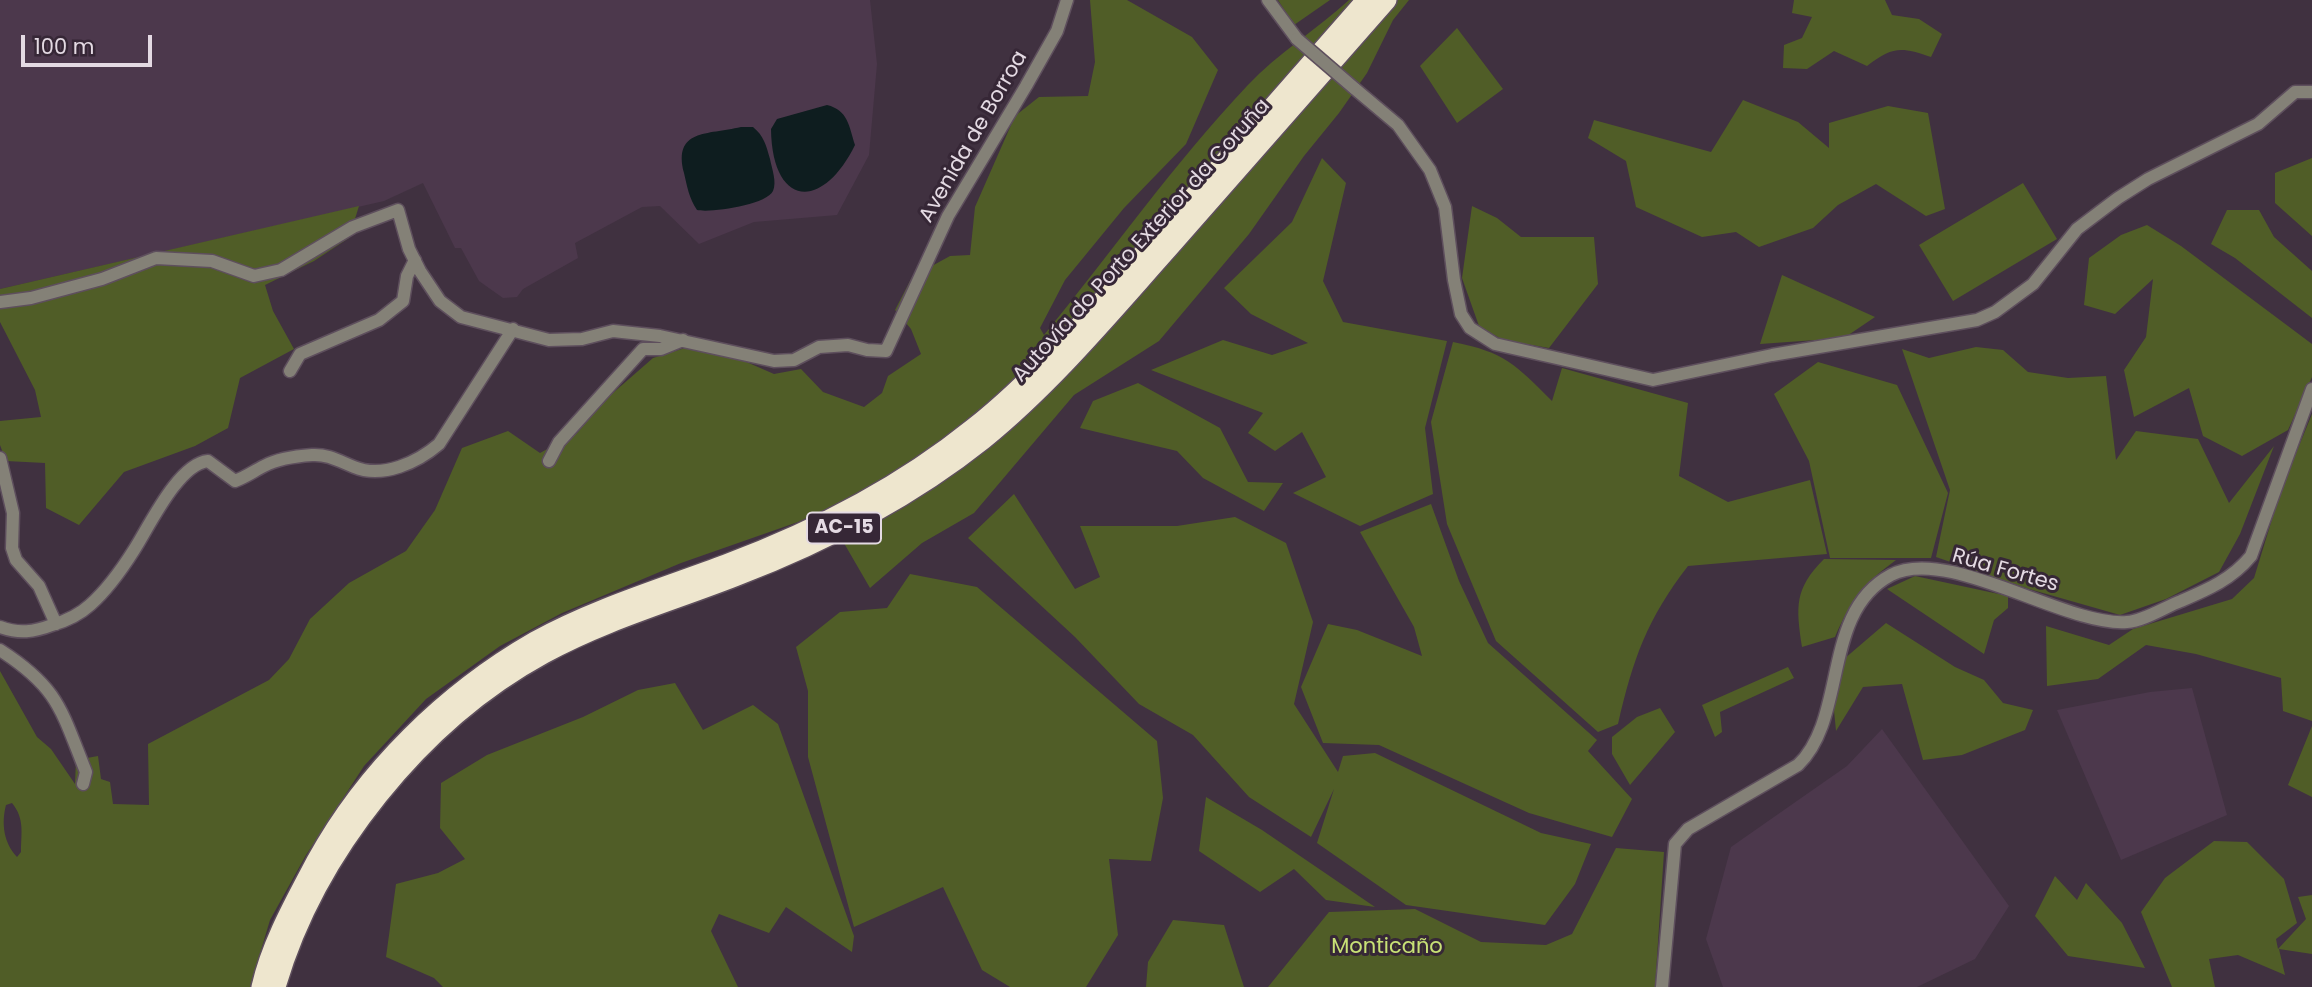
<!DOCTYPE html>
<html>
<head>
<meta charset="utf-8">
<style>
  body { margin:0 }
  #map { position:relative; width:2312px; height:987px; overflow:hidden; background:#403140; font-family:Poppins,sans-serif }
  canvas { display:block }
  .scale { position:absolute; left:21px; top:35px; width:131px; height:32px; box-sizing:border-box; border:4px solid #e4dae3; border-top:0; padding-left:9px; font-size:21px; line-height:24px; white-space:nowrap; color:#e4dae3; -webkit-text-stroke:5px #362736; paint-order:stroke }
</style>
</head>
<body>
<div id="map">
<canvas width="2312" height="987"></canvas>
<div class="scale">100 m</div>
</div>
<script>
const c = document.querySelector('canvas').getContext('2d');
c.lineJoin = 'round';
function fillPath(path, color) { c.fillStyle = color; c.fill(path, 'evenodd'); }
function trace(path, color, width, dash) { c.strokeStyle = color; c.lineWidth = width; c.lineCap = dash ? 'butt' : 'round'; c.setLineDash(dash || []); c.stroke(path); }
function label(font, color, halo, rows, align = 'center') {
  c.font = font + ' Poppins,sans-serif'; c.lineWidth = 6; c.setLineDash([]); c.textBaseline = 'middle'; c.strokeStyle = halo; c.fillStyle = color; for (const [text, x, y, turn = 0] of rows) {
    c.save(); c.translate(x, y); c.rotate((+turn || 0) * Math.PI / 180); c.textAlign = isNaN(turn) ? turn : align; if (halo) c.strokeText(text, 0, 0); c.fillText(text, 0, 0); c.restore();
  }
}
const built = new Path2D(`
  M0,0H870L877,64L869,155L837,215L754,222L699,244L660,206L642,207L575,243L578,258L523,289L517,297L503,298L479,281L461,248H455L423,183L384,201L0,289Z
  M2192,688L2227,815L2121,860L2057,710L2150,692Z
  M1882,729L2009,906L1975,959L1917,987H1723L1706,939L1731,847L1847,766Z`);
const green = new Path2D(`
  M1090,0H1127L1192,37L1218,70L1186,144L1124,208L1065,280L1040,328L1044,335C1111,253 1175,162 1247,86C1278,53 1316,30 1349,0H1409L1393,20L1367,73L1339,113L1304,156L1249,234L1159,341L1074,395L974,513L922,543L870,588L841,538L834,506L798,522L681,563L562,613L500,646L426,699L364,766L306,855L270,920L250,987H0V671L37,737L51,749L75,784L76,760L98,756L101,779L110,782L113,804L149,805L148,744L269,680L289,659L310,619L349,583L406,551L435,510L462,448L508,431L540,453L577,433L606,399L653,358L685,348L735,357L774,374L801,369L823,392L864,407L882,393L888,376L921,354L911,329L895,310L912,277L950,256L970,255L975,207L1015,116L1039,97L1088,96L1095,62ZM12,803C25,819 21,833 21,852L17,857C4,843 1,824 6,805Z
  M1278,0H1330L1294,25Z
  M1794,0H1885L1892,15L1919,19L1942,34L1931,57C1901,47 1893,46 1867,66L1834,51L1807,69L1783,68L1784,45L1802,38L1812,17L1792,13Z
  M1457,28L1503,89L1457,123L1420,66Z
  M1743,100L1798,122L1829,148V123L1888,106L1928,113L1945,209L1926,216L1876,184L1838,205L1813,228L1759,247L1736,232L1702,237L1636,207L1626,161L1588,138L1594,120L1711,152Z
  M1322,158L1346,183L1323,281L1343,322L1447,341L1425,428L1433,494L1360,526L1293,493L1326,477L1302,432L1275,451L1248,433L1263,413L1151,370L1223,340L1272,355L1308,343L1251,314L1224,288L1292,222Z
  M2312,158V236L2275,203V173Z
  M2023,183L2057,239L1953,301L1919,245Z
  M359,206L349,238L314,261L265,285L273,311L294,349L240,378L228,428L195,446L124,472L79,525L46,508L45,463L6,461L0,445V421L41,417L35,390L0,322V289Z
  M1472,206L1497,218L1521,237H1594L1598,284L1549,348L1503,340L1479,326L1462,278Z
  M2227,210H2259L2274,237L2312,271V318L2235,258L2211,244Z
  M2147,225L2181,246L2312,344V377L2288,430L2242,456L2203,436L2189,388L2134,417L2124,370L2146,337L2153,279L2115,314L2084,305L2089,258L2121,235Z
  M1782,275L1875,317L1844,338L1760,344Z
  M1453,342C1505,352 1516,365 1552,401L1562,368L1688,403L1679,476L1728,502L1810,480L1827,554L1688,566C1647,619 1633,659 1618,724L1598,732L1496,641L1447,524L1431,422Z
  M1976,347L2003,350L2028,372L2068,378L2106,376L2116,460L2136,431L2198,439L2229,503L2274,446L2240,534L2219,572L2166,599L2120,615L2029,589L1936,557L1950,490L1902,349L1929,358Z
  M1818,362L1897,385L1948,493L1931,558H1830L1809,461L1774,394Z
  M1138,383L1220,428L1248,482L1283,483L1264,511L1203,478L1177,451L1080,428L1093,401Z
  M2312,414V721L2283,711L2281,678L2196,654L2146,645L2098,679L2047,686L2046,626L2109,645L2133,629L2232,599L2254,578L2281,490Z
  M1014,494L1075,589L1100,577L1080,526H1177L1235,517L1286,543L1313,622L1294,704L1338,772L1343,756L1375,753L1541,833L1591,844L1575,884L1545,925L1406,905L1317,843L1334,789L1311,837L1249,797L1193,735L1139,704L1075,637L968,538Z
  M1431,504L1459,581L1488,643L1597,740L1588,751L1632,799L1612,837L1529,813L1379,745L1323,743L1301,687L1328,624L1357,630L1422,656L1414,627L1360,532Z
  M1824,559L1896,560C1863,584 1851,600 1835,637L1802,647C1796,607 1794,589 1824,559Z
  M910,574L977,587L1157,741L1163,798L1151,861L1109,859L1118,935L1086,987H1010L982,970L943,887L854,927L808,757V691L796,647L840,612L887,608Z
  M1915,576L2008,596V608L1994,620L1984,654L1887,589Z
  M1886,623L1955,667L1984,680L2003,703L2033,710L2025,730L1962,755L1923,760L1902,684L1863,687L1836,731L1833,700L1844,659Z
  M1788,667L1794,678L1720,712L1722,732L1715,737L1702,705Z
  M675,683L703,730L753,705L778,724L854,936L852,952L786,907L769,933L719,914L711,931L738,987H443L434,978L386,957L396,884L438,873L465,859L440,828L441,783L487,755L583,717L638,690Z
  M1660,708L1675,732L1630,785L1612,754V737L1637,717Z
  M2312,726V797L2288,785Z
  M1206,797L1262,830L1375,907L1326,900L1294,869L1260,892L1199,851Z
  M2214,841L2247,842L2284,879L2297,923L2276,939L2278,949L2306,919L2298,897L2312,895V954L2279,949L2285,975L2238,955L2209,959L2215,987H2172L2141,912L2165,878Z
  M1616,848L1664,852L1655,987H1268L1329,912L1415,909L1481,942L1546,945L1572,934Z
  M2055,876L2077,900L2086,883L2122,923L2145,968L2068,956L2035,916Z
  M1173,920L1224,925L1244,987H1146L1148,962Z`);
const water = new Path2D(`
  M827,105C848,110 849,126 855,145C822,212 772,207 771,129L777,119Z
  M741,127H753C764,136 766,145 770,159C772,169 777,182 773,191C766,205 711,213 697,210C689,198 687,186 684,173C673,129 707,135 741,127Z`);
const minor = new Path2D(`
  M1268,0L1297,39
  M1354,88L1398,125L1430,170L1445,207L1454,280L1461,314L1470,328L1495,344L1653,380L1772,355L1977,320L1995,312L2033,284L2077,229L2118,198L2148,179L2258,124L2295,92H2312
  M0,302L31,298L102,279L156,258L212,261L254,276L281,270L353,227L398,210L409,249L420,271L440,301L461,317L549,340L582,339L613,331L660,336L774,361L794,360L819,347L848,345L867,350L886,351L948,216L1026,86L1057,31L1067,0
  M290,371L300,354L379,320L403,301L407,276L415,260
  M0,458L13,513L12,548L16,560L39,586L56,624
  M549,461L559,442L643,349H661L683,340
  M0,627C19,634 34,632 52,625C66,621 79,615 90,605C107,590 122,569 134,550C149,527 178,464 208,461L235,481C246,477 254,471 264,466C277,459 297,456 312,455C328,454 339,461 354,467C383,479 418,462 439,444L513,329
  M0,650C59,688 61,710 86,772L83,784
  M1662,987L1675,844L1688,829L1798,765C1848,717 1821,612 1891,575C1948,545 2066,627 2127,622C2144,621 2165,607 2181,601C2209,589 2232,579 2251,556L2312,389`);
const highway = new Path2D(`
  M261,987C271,943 295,901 316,861C365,771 446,692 535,641C595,608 662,588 726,564C814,531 900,487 973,428C1041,374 1097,306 1154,241C1225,161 1296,80 1366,0
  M276,987C315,853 421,721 544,654C604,621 671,602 735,577C823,543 909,499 983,440C1052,384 1110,314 1169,248C1242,165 1314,83 1387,0`);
const minorBridge = new Path2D(`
  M1297,39L1354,88`);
const shields = [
  [844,528,74]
];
const shieldNames = [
  ["AC-15",844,528]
];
const streetNames = [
  ["Avenida de Borroa",974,137,-60],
  ["Autovía do Porto Exterior da Coruña",1142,241,-48],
  ["Rúa Fortes",2005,571,16]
];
const parkNames = [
  ["Monticaño",1387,948]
];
fillPath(built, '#4c384c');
fillPath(green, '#505d27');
fillPath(water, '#0e1d1f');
trace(minor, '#5e4f5d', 15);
trace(highway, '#5e4f5d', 22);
trace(minor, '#848177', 12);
trace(highway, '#eee6ce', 19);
trace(minorBridge, '#5e4f5d', 15, []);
trace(minorBridge, '#848177', 12);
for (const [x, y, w] of shields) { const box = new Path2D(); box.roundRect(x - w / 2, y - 15.5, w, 31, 5); c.fillStyle = '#362736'; c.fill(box); trace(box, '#e4dae3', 2); }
label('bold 19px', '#e4dae3', null, shieldNames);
label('21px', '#e4dae3', '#362736', streetNames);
label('21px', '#c8e176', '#362736', parkNames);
</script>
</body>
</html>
